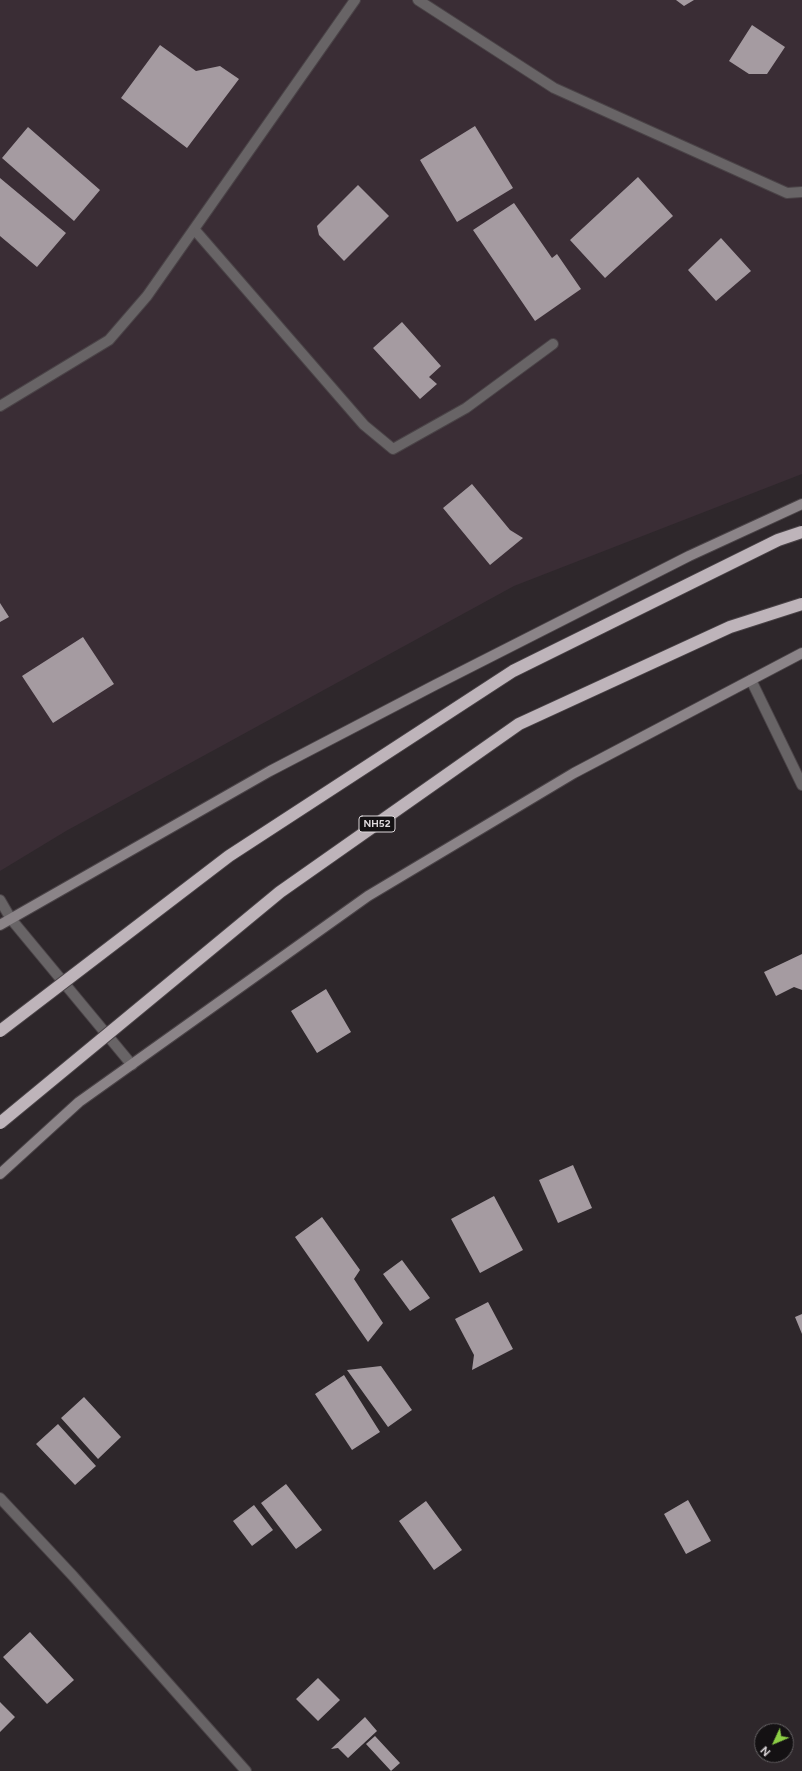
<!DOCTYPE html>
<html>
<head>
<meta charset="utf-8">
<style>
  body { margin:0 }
  #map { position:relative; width:802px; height:1771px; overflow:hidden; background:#2e272b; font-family:Figtree,sans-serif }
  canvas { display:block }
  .north { position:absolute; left:754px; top:1723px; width:40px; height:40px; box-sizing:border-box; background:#141113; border:1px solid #646163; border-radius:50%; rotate:226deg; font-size:11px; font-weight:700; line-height:16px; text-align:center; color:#ddd8db }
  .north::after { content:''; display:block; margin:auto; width:14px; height:18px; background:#8cce45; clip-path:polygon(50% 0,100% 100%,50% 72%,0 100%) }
</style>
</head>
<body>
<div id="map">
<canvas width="802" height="1771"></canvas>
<div class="north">N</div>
</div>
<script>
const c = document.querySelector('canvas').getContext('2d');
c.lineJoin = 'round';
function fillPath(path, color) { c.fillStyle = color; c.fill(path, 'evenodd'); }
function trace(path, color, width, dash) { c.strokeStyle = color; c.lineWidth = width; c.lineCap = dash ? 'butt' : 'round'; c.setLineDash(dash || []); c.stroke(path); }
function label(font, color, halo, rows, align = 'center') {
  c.font = font + ' Figtree,sans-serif'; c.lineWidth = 4; c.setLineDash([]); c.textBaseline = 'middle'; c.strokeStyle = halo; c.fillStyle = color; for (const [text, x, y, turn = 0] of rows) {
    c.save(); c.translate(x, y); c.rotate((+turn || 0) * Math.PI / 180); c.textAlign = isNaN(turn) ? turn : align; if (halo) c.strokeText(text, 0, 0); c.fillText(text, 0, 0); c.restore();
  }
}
const built = new Path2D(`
  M0,0H802V474L514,586L66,831L0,871Z`);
const building = new Path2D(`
  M676,0H694L684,6Z
  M752,25L785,47L767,74H749L729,61Z
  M160,45L196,71L220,66L239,79L187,148L121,98Z
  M475,126L513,188L457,222L420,160Z
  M28,127L100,190L74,221L2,158Z
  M638,177L673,216L605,278L570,240Z
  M0,178L66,233L37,267L0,236Z
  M358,185L389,216L344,261L319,235L317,226Z
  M514,203L552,258L557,254L581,289L535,321L473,230Z
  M721,238L751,271L716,301L688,270Z
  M402,322L441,366L429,377L437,384L420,399L373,348Z
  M472,484L510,530L523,538L490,565L443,508Z
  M0,603L9,617L0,622Z
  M83,637L114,684L53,723L22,676Z
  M802,954V990L794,987L776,996L764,972Z
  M326,989L351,1032L317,1053L291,1011Z
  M573,1165L592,1208L558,1223L539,1180Z
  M494,1196L523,1250L480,1273L451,1219Z
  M322,1217L360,1270L354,1279L383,1323L368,1342L295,1237Z
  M402,1260L430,1298L410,1311L383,1274Z
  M488,1302L513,1349L472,1370L474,1355L455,1319Z
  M802,1314V1334L795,1317Z
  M381,1366L412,1410L388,1427L347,1370Z
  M344,1375L380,1432L352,1450L315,1394Z
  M84,1397L121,1437L98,1459L61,1418Z
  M58,1424L96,1466L75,1485L36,1444Z
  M286,1484L322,1530L296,1549L261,1503Z
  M688,1500L711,1541L686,1554L664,1514Z
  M426,1501L462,1550L434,1570L399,1521Z
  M254,1505L273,1530L252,1546L233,1521Z
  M30,1632L74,1680L47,1704L3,1657Z
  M318,1678L340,1700L318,1721L296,1699Z
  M0,1702L15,1717L0,1732Z
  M365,1717L377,1731L348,1758L338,1748L331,1749Z
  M375,1736L400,1763L391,1771L366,1744Z`);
const street = new Path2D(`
  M418,0L554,88L787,193L802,192
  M194,229L364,425L393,449L466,408L553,344
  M0,406L109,340L147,296L355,0
  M751,680L802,785
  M0,900L11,919L132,1065
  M0,1498L73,1576L246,1771`);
const secondary = new Path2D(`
  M0,925L270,771L435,685L689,556L802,504
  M0,1174L79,1102L368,896L574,773L802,653`);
const highwayBridge = new Path2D(`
  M0,1031L229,856L513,671L778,540L802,532
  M0,1123L280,892L519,724L730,627L802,604`);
const shields = [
  [377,824,36]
];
const shieldNames = [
  ["NH52",377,824]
];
fillPath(built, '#3a2d35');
fillPath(building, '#a59ba1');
trace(street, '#4a4347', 12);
trace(secondary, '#4a4347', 12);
trace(street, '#686466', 10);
trace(secondary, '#8b8488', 10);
trace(highwayBridge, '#4a4347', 14, []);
trace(highwayBridge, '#beb4ba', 12);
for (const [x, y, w] of shields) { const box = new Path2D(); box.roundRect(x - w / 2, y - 8, w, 16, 3); c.fillStyle = '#141113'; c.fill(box); trace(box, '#ddd8db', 1); }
label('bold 10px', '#ddd8db', null, shieldNames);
</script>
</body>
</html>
